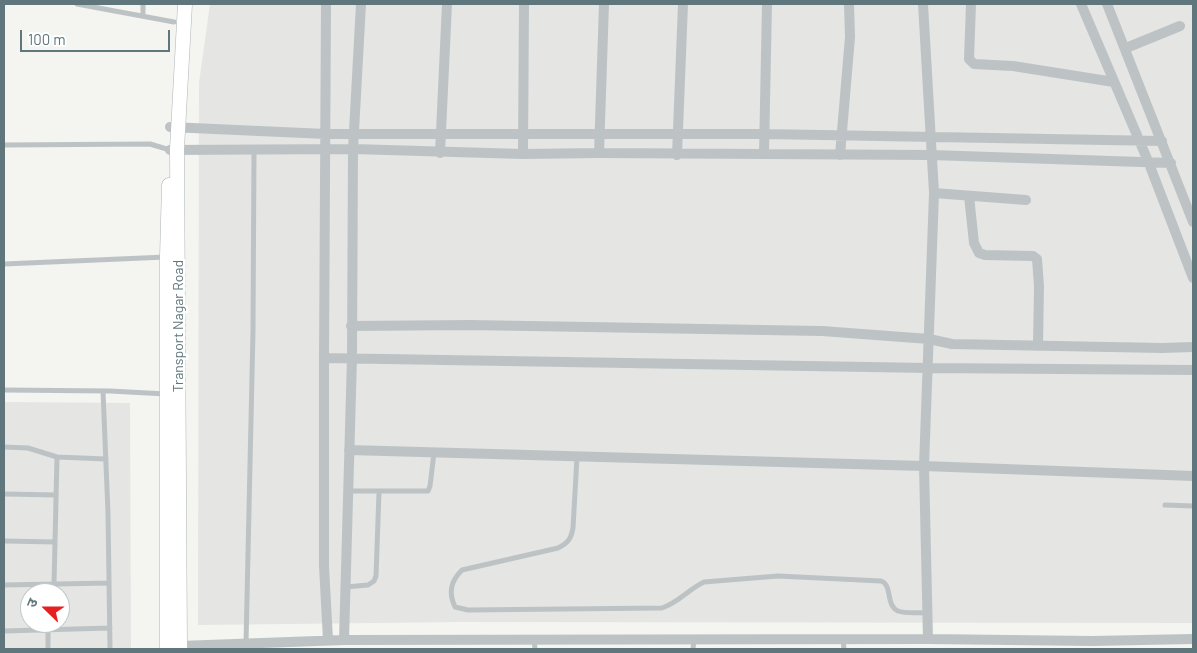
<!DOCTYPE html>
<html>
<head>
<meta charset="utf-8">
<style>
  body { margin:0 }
  #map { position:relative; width:1197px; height:653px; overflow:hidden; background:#f4f4f0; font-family:Barlow,"Noto Sans Devanagari",sans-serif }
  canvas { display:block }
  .frame { position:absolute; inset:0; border:5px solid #5f767c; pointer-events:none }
  .north { position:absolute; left:20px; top:583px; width:50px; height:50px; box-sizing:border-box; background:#fff; border:1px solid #bfc8cb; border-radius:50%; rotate:292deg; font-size:14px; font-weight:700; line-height:20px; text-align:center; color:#5f767c }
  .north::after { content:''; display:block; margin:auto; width:18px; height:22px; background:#e52020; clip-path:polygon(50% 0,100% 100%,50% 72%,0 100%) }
  .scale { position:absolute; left:20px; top:30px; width:150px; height:22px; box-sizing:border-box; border:2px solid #5f767c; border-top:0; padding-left:6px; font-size:15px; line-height:18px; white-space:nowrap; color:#5f767c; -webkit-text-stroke:4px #fff; paint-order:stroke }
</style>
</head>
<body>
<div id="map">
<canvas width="1197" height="653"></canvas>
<div class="frame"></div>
<div class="north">उ</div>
<div class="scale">100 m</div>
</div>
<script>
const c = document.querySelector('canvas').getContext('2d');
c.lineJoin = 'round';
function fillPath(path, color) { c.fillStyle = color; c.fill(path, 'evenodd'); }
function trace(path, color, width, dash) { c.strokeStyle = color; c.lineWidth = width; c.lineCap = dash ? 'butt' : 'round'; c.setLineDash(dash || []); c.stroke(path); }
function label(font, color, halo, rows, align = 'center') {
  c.font = font + ' Barlow,sans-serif'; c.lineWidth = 5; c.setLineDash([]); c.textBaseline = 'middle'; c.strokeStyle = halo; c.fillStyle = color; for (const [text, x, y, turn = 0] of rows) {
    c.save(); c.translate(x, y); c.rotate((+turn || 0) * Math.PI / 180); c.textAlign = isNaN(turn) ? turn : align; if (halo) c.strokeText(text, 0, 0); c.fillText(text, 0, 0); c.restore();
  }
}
const built = new Path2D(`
  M210,4H1193V623L462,622L198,625L199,83Z
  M4,402L130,403L131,649H4ZM30,593H60V623H30Z`);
const lane = new Path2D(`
  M77,4L174,22
  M143,16V4
  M4,145L150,144L170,150
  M4,264L166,257
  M4,390L110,391L166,394
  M103,391L108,513L110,649
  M4,447L28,448L57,457L106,459
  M577,457L573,528C571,539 568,543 558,548L462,570C451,581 448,592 455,607L468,610L662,608C679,602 689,589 704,582L778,576L881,581C893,585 885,605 898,611C906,614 918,612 927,613
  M348,491H428L430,486L434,453
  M4,494L56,495
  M1165,505L1193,506
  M4,541L55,542
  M54,584L57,457
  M4,585L109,583
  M346,587L368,585L374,581L376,576L379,492
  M4,631L110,628
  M843,639L844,649
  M534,640L535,649
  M246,643L253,331L254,150
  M48,649V630
  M693,649L694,640`);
const street = new Path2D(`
  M326,4L324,358V566L328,640
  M923,4L934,193L924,466L928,639
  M971,4L969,59L974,64L1013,66L1114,82
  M1081,4L1148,161L1193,278
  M1107,4L1193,222
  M1126,48L1180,26
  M170,127L326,134H765L1162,141
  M170,150L353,149L523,154L599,153L931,155L1171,163
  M440,153L447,4
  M599,153L604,4
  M764,153L767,4
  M523,154L524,4
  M677,155L683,4
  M840,155L850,37L849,4
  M934,193L1026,200
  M969,196L974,243L979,253L985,255L1033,256L1037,259L1039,286L1038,346
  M351,326L470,325L822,331L929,339L952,344L1162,348L1193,347
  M324,358L928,368L1193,370
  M349,450L924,466L1193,476
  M344,640L352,358L353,149L361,4
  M180,646L344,640L928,639L1092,641L1193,639`);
const secondary = new Path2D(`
  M167,649V257L169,185
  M180,649L177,149L185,4`);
const streetNames = [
  ["Transport Nagar Road",178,326,-90]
];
fillPath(built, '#e5e5e4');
trace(secondary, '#adb5b8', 15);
trace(lane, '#bdc3c5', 5);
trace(street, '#bdc3c5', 10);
trace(secondary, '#fff', 14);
label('14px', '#5f767c', '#fff', streetNames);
</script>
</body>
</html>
